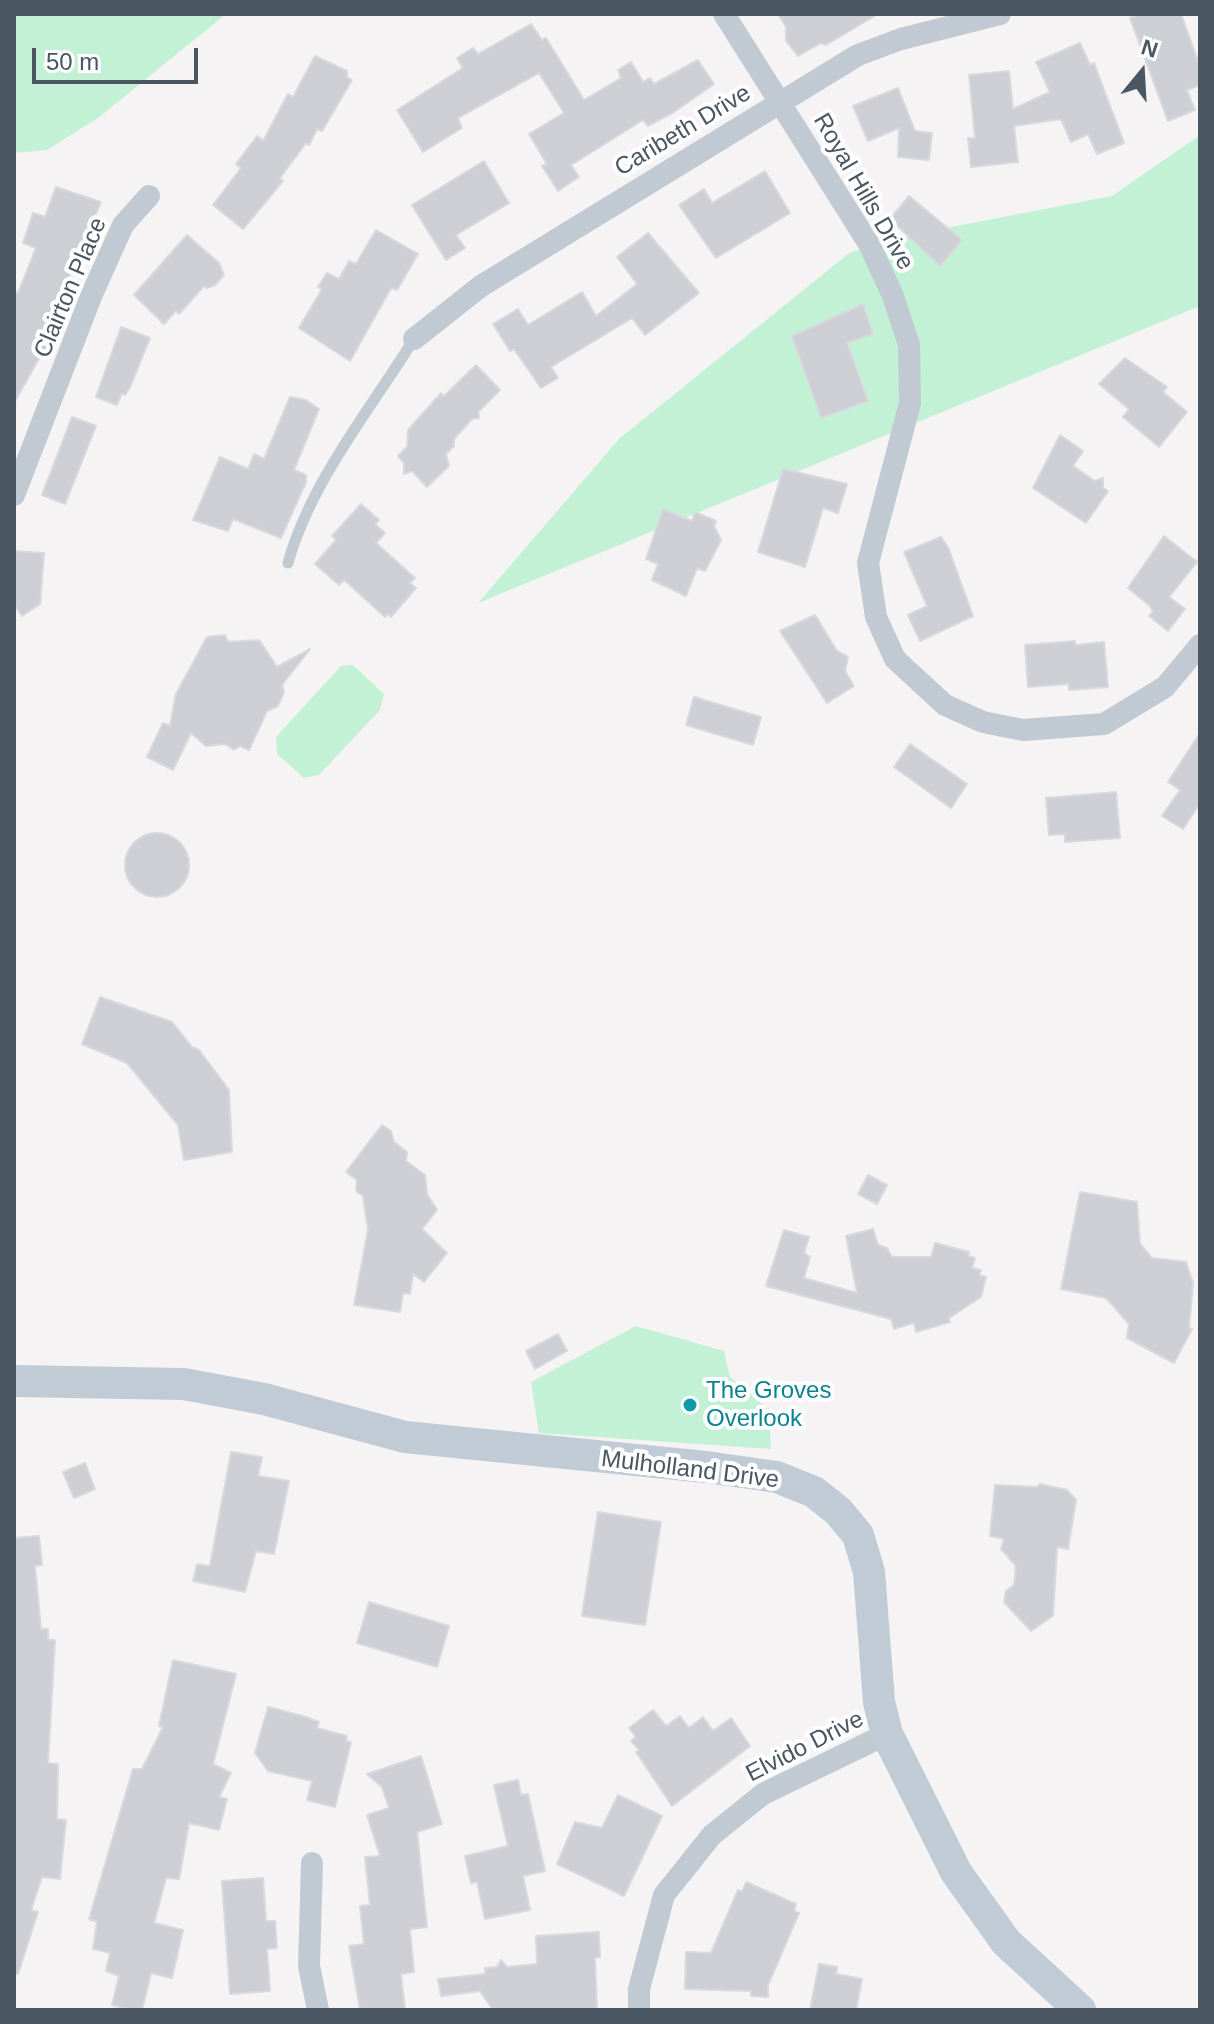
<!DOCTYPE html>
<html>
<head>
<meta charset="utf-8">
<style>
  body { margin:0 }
  #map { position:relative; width:1214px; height:2024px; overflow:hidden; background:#f5f3f3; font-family:Helvetica,sans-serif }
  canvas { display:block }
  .frame { position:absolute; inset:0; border:16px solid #4a5661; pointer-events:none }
  .north { position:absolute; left:1102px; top:32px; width:80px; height:80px; -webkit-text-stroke:6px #fff; paint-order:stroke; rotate:18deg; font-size:22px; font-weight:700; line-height:32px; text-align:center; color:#4a5661 }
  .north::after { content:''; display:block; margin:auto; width:28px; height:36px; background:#4a5661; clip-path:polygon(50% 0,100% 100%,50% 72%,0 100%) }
  .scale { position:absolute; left:32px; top:48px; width:166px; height:36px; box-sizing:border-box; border:4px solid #4a5661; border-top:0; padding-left:10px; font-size:24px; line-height:28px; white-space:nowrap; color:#4a5661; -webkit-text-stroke:6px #fff; paint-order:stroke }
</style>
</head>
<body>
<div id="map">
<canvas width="1214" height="2024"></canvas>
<div class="frame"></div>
<div class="north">N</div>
<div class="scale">50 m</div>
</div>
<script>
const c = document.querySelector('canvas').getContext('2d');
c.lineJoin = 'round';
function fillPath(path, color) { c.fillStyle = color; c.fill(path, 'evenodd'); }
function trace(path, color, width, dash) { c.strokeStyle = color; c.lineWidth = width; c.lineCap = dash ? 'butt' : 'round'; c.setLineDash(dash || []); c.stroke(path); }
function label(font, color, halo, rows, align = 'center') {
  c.font = font + ' Helvetica,sans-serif'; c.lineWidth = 8; c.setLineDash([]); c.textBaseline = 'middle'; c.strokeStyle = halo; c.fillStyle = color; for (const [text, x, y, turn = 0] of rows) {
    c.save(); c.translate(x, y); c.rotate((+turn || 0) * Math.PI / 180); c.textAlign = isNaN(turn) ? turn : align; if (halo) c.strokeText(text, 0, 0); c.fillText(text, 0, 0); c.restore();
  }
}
const green = new Path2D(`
  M14,14H226L98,118L47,150L14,153Z
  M1200,135V306L478,603L619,439L848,254L884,240L1112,196Z
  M353,665L384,694L380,710L319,775L304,778L277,754L276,737L341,666Z
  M636,1326L724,1351L730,1377L769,1410L771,1449L539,1433L531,1382Z`);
const building = new Path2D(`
  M778,14H878L826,45L821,43L798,56L786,41V27Z
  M1140,14H1181L1200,67V85L1187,90L1195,110L1168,121L1130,18Z
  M531,24L542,40L546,38L584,100L621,78L618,70L631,62L643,82L650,78L654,84L698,60L714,84L674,112L648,126L643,120L571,165L579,177L558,191L542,166L547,164L529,134L564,113L539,73L458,118L462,128L423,152L397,110L463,68L457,58L473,48L478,54Z
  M1080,43L1090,65L1094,63L1124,143L1097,154L1088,134L1071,142L1061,119L1014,126L1018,162L971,167L968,138H975L969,75L1009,71L1013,109L1050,92L1036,62Z
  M315,56L347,71V77L352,80L322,131L317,129L309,145L306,143L280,178L283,181L243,229L213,205L241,168L236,164L257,136L263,141L288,94L293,97Z
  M898,88L915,131L932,133L929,160L898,157L899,128L868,141L853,106Z
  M484,161L509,203L456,235L465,248L446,260L412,205Z
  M765,171L790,213L716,258L679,205L704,189L712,203Z
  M56,187L101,202L49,324L57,327L45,357L41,355L14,403V292L18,293L36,248L23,243L33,213L45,217Z
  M909,196L962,240L940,266L890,219Z
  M376,230L418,254L397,290L391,288L350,361L299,328L322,289L318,287L327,273L339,279L349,261L356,264Z
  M648,233L699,293L645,335L632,318L551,367L558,378L541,388L514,349L510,351L493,324L518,309L528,325L582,292L596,316L637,284L617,257Z
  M187,235L219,263L224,275L215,285L207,288L204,286L179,314L176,311L164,324L134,295Z
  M863,304L873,334L847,343L868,401L821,418L792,336Z
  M121,327L150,338L130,387L125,395L122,393L117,405L96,397Z
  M1125,358L1167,387L1163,392L1187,412L1159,447L1123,417L1129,409L1099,384Z
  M476,365L500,390L478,412L479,418L472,419L454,439V446L446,454L449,466L427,487L412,471L404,474V463L398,456L407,447L408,430L441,393L444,396Z
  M290,397L306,400L319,409L294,470L306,475V482L281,538L233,519L228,531L193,520L220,457L248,469L254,454L264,459Z
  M72,417L96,426L65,504L42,495Z
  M1060,435L1083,451L1073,466L1095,481L1103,478V488L1108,491L1086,523L1033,488Z
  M783,469L847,484L838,513L823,508L805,567L758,552Z
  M361,504L379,520L375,524L385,533L376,543L415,578L410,583L416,588L391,617L388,614L385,617L344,580L339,585L315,564L336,540L332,536Z
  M663,509L692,521L695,512L716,521L714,526L721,540L705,571L697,568L686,596L652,580L658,564L646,559Z
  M1164,536L1197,562L1169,597L1185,609L1168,631L1149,616L1153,611L1150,606L1128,588Z
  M941,537L948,547L973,616L920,641L908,615L927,606L904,552Z
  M14,551L44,553L40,604L22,616L14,604Z
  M815,615L837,651L848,657L845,671L854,686L827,703L780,631Z
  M225,635L228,642L259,640L277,667L310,649L282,685L284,692L278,706L267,711L249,750L240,746L234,750L225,744L206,746L191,733L173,770L147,757L163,723L170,726L176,694L207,637Z
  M1075,641V645L1104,642L1108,687L1069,690V684L1028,687L1025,645Z
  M694,697L761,717L753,745L686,725Z
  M1200,733V803L1183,829L1162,816L1180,790L1168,782Z
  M910,744L967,784L951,808L894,767Z
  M1116,792L1120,838L1065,842V834L1049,835L1046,798Z
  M125 865a32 32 0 1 1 64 0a32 32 0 1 1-64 0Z
  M100,997L172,1022L192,1047L199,1050L229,1090L232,1152L184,1160L178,1125L127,1063L82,1044Z
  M382,1125L391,1131L394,1142L407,1152L406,1161L425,1175L427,1194L437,1210L422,1229L447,1253L424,1282L413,1274L410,1294L403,1293L400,1312L354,1305L368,1230L363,1196L356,1191L357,1180L346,1172Z
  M868,1175L887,1185L877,1204L858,1194Z
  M1080,1192L1137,1202L1140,1244L1152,1258L1186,1262L1193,1283L1189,1328L1192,1329L1174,1363L1127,1338L1129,1324L1106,1298L1061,1289Z
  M873,1229L878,1245L887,1248L892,1257H931L935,1243L969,1252L968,1256L975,1258L972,1268L981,1270L979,1275L986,1277L981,1297L949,1318L950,1322L916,1332L914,1323L894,1329L891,1319L766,1286L784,1230L809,1237L804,1253L810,1257L804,1278L857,1293L846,1236Z
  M558,1334L567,1351L535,1369L526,1351Z
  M231,1452L262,1457L258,1476L289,1481L274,1554L256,1551L245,1592L193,1581L197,1564L210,1566Z
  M85,1463L95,1489L74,1498L63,1472Z
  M1040,1484L1067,1490L1076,1500L1068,1549L1057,1547L1053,1616L1031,1631L1004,1602L1006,1591L1014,1585L1016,1566L1001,1549L1004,1539L990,1536L995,1485L1037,1487Z
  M598,1512L661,1522L645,1625L582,1616Z
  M39,1536L42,1565L35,1566L41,1629H48V1640H55L48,1763L58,1764L57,1819L66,1820L60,1879L42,1877L31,1910L38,1912L18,1974H14V1538Z
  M369,1602L449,1626L437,1667L357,1643Z
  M173,1660L236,1674L213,1764L231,1773L219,1797L227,1799L219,1830L189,1823L179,1879L166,1878L154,1923L183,1930L172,1978L151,1973L142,2010H133L112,2005L119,1976L106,1971L110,1953L93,1949L97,1922L89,1919L133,1769H142L163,1727L159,1726Z
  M268,1707L303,1716L319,1722L317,1728L347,1736L346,1741L351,1742L335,1807L307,1800L312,1781L268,1771L255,1753Z
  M653,1710L666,1726L680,1716L689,1728L703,1717L713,1731L731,1718L750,1746L672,1806L636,1752L639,1750L631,1741L636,1737L629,1728Z
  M421,1756L442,1824L417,1832L427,1927L410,1929L414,1972L401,1974L405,2010H360L349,1946L364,1944L360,1906L370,1905L365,1857L380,1856L367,1815L389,1808L382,1787L367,1774Z
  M518,1780L521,1795L528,1794L545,1871L523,1876L530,1910L485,1919L477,1882L471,1883L465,1856L508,1846L494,1785Z
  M618,1795L662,1816L624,1896L557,1864L575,1822L602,1828Z
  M263,1878L266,1921H275L277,1948L267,1949L270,1991L230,1994L222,1881Z
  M746,1882L796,1904L794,1911L799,1913L768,1985V1997L751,1996V1991L685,1989L686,1952L711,1953L738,1890L742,1892Z
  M599,1932L600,1957L595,1958L597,2010H493L480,1991L441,1996L438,1979L485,1974V1968L497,1967L501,1960L507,1967L537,1964L536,1936Z
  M819,1964L837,1967L836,1974L862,1979L856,2010H810Z`);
const lane = new Path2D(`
  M288,563C311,481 370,410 414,339`);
const street = new Path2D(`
  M724,14L869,244L893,296L909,345L910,403L868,563L876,617L895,659L945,705L983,722L1023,730L1104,724L1165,687L1200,645
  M414,339L481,286L858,55L901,39L1000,14
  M14,495L92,294L123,225L149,196
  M312,1863L309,1966L318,2010
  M639,2010V1989L664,1895L712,1835L763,1794L887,1734`);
const secondary = new Path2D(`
  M14,1381L184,1384L264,1399L405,1437L706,1467L777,1477L814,1492L838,1511L858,1535L869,1572L879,1702L887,1734L956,1872L1006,1942L1080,2010`);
const markers = [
  [690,1405,8,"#0f9aa8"]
];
const streetNames = [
  ["Caribeth Drive",683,131,-31],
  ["Royal Hills Drive",863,192,60],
  ["Clairton Place",71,288,-67],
  ["Mulholland Drive",690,1470,7],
  ["Elvido Drive",805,1747,-27]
];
const cultureNames = [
  ["The Groves",706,1391],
  ["Overlook",706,1419]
];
fillPath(green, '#c3f1d5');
fillPath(building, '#cdcfd5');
trace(building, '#d7d9de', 2);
trace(lane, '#c1cad2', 11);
trace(street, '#c1cad2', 22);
trace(secondary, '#c1cbd6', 32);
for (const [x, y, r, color] of markers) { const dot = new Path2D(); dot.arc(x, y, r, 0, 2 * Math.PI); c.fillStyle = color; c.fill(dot); trace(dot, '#fff', 3); }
label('24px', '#4a5661', '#fff', streetNames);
label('24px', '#0d838f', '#fff', cultureNames, 'left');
</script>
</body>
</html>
